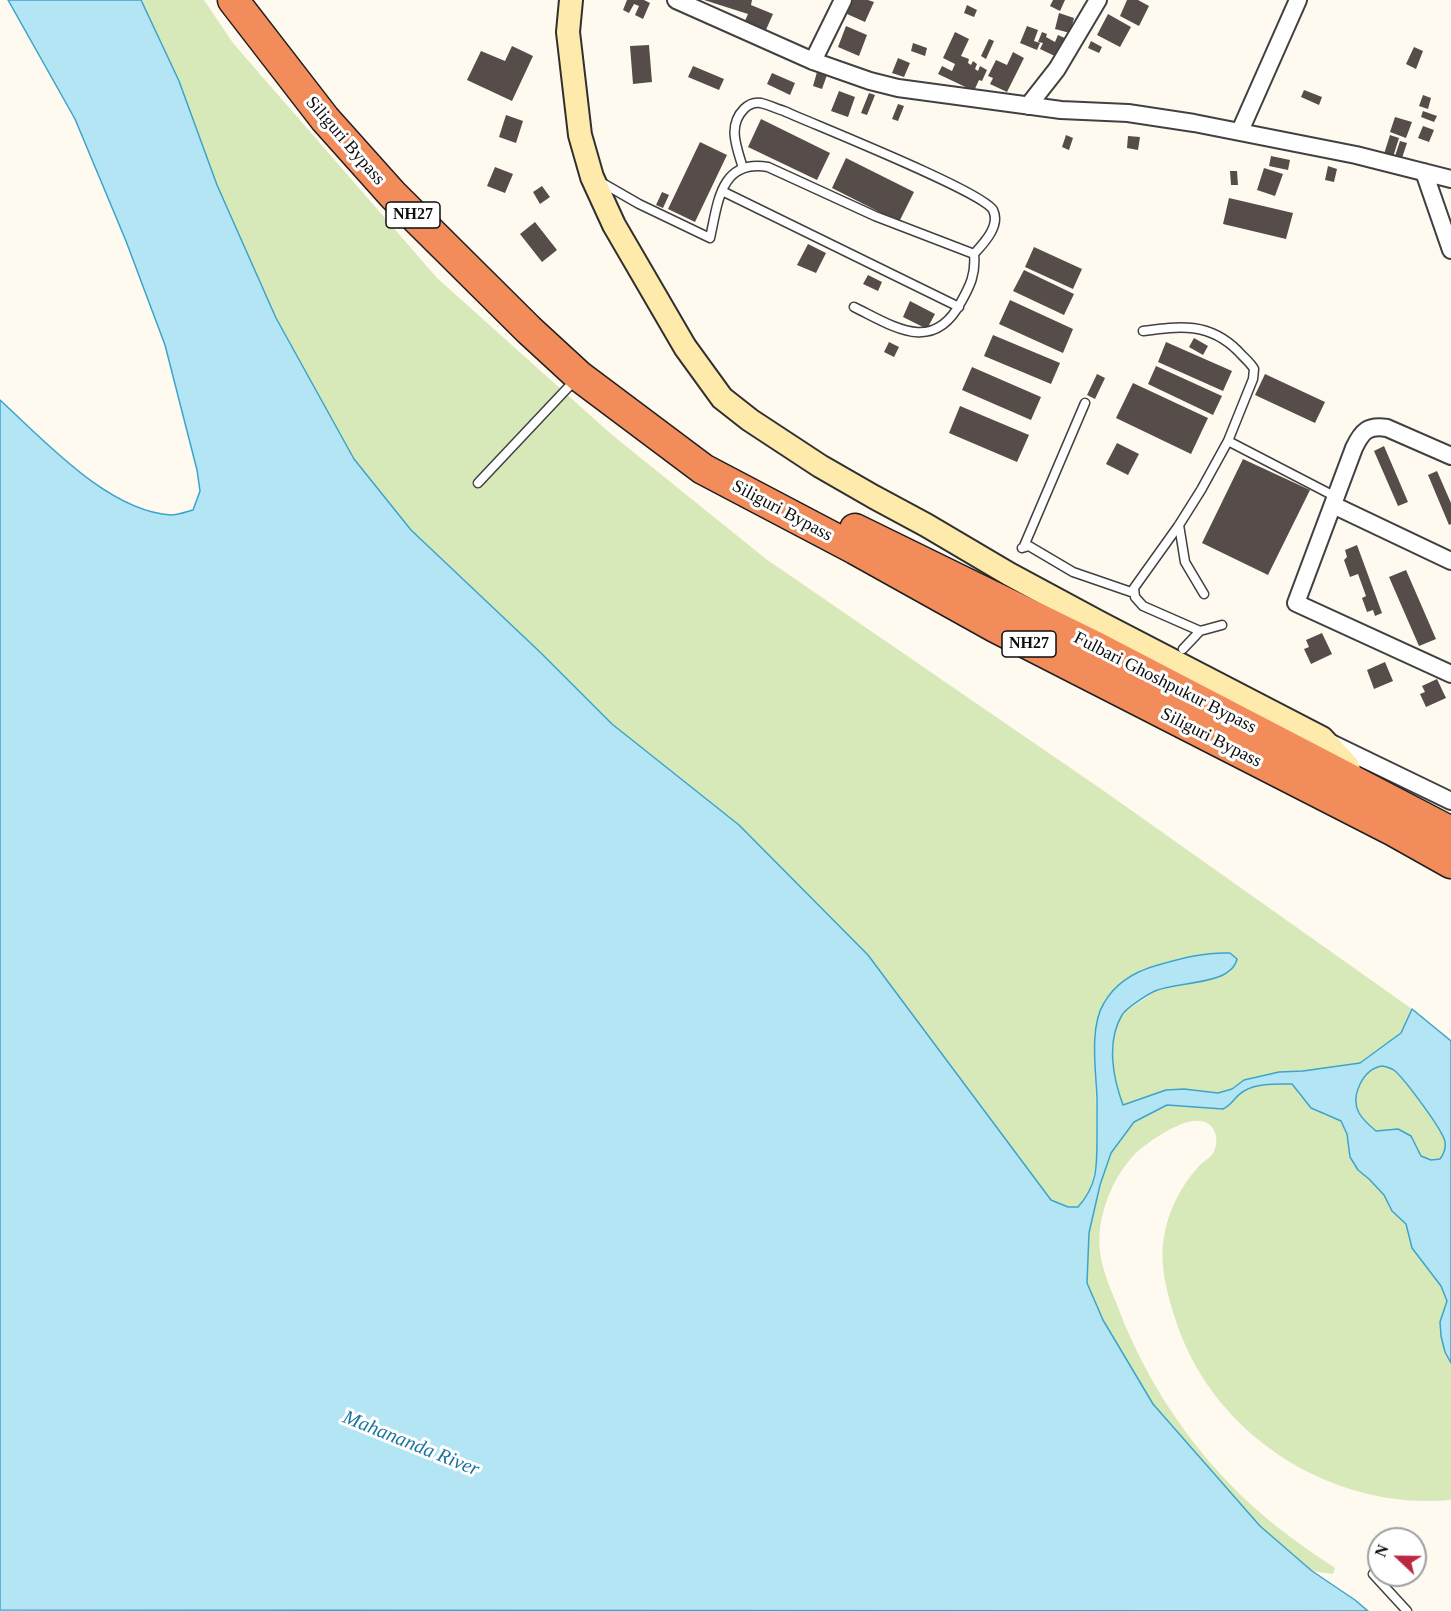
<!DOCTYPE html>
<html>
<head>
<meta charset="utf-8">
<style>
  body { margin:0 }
  #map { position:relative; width:1451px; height:1611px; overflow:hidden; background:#fffaef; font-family:Georgia,serif }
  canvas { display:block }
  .north { position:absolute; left:1367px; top:1527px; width:60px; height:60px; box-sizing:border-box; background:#fff; border:2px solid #9f9f9f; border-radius:50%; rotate:292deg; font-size:16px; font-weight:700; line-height:24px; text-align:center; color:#0e0e0e }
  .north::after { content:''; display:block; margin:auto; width:21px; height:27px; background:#bc2841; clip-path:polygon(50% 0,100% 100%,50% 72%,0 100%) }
</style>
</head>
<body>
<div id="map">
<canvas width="1451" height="1611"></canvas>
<div class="north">N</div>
</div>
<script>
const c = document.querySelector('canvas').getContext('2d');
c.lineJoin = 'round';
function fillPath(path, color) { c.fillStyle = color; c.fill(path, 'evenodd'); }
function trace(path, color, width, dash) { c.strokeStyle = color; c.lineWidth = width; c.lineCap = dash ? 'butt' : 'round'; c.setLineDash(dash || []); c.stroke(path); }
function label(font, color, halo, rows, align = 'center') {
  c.font = font + ' Georgia,serif'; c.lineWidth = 6; c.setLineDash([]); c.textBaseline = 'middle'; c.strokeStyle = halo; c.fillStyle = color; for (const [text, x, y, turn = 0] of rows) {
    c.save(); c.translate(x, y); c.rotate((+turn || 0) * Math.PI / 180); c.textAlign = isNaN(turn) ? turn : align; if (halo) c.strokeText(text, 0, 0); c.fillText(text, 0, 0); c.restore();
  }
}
const green = new Path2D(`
  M141,0H204L233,43L437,278L611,434L766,559L1104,791L1412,1009L1401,1033L1360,1063L1303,1071L1279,1072L1245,1080L1232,1089L1218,1093L1184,1089L1166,1090L1123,1105L1115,1081L1112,1052L1116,1028L1123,1013L1156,991L1218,977L1231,972L1230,953L1180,958L1140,970L1095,1064L1097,1159L1089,1194L1078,1207H1068L1051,1200L868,955L739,825L612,724L411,530L354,459L276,318L217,185L179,81Z
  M1382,1066C1387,1067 1392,1068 1395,1072C1405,1081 1443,1130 1445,1142C1446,1148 1443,1155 1440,1159L1431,1160L1421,1156L1411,1136L1398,1129L1376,1131C1370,1126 1363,1120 1359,1113C1350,1096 1364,1069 1382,1066Z
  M1269,1084H1292L1300,1096L1324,1115L1341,1121L1347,1134L1350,1157L1358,1170L1369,1179L1384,1195L1392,1211L1406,1224L1412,1248L1441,1285L1447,1301L1445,1310V1352L1451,1363V1500C1331,1511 1211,1434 1175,1318C1167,1292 1159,1264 1164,1237C1168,1211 1181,1185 1200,1165C1204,1161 1210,1158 1213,1153C1216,1148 1217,1142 1216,1136C1207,1098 1148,1141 1134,1155C1123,1167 1115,1180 1109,1195C1101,1214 1097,1237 1101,1258C1104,1273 1110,1288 1116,1302C1140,1368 1178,1429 1226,1480C1258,1515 1296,1542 1335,1568L1333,1574L1312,1571L1260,1526L1153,1404L1103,1320L1087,1283L1089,1233L1100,1185L1111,1153L1134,1122L1166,1105L1223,1109C1232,1105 1235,1096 1245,1090C1252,1086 1261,1086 1269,1084Z`);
const water = new Path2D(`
  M8,0H141L179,81L217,185L276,318L354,459L411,530L541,653L612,724L739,825L868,955L1051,1200L1068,1207H1078C1097,1186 1097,1167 1097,1139C1097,1125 1097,1112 1097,1098C1096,1071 1089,1027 1104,1003C1116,982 1136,971 1158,965C1182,958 1206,952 1230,953L1237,959C1231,986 1177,981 1155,991C1148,994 1125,1009 1122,1015C1106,1042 1113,1078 1123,1105L1166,1090L1184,1089L1218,1093L1232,1089L1244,1080L1279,1072L1303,1071L1360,1063L1401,1033L1412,1009L1451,1041V1363L1445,1352L1441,1336L1440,1322L1447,1301L1441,1286L1412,1248L1406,1224L1392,1211L1384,1195L1369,1179L1358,1170L1350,1157L1347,1134L1341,1121L1311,1108L1292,1084C1276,1084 1257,1083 1244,1091C1235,1096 1232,1105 1223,1109L1167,1105L1134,1122L1111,1153L1100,1185L1089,1233L1087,1283L1103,1320L1153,1404L1260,1526L1312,1571L1355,1600L1368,1611L0,1610V400C45,441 108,511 171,515C178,515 186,512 193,510L200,491L197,470L165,345L126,241L75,119ZM1382,1066C1387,1067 1392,1068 1395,1071C1405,1080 1443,1130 1445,1142C1446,1148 1443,1155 1440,1159L1431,1160L1421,1156L1411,1136L1398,1129L1376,1131C1370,1126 1363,1120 1359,1113C1350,1096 1363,1069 1382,1066Z`);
const building = new Path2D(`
  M627,0H644L650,3L643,19L635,15L639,6L634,4L629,13L623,10Z
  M704,0H752L751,5L773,14L765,32L744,23L748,14Z
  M853,0H868L874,2L865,22L847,14Z
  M1053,0H1065L1060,11L1050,6Z
  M1127,0H1138L1149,6L1139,26L1120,16Z
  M967,5L977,10L974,17L964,13Z
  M1059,13L1074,18L1070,33L1055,29Z
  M1108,14L1131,27L1120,47L1097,35Z
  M846,26L867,35L859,56L838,47Z
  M1027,26L1038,30L1034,41L1040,43L1037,50L1020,43Z
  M955,32L969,39L961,56L969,59L968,63L971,65L973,61L977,64L975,69L978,71L980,66L987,70L982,81L979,80L974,91L938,74L942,66L952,71L955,64L943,58Z
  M1042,32L1047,34L1046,37L1055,42L1058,35L1067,39L1059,58L1040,49L1043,43L1038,42Z
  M989,39L994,41L986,59L981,56Z
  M1091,41L1102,47L1099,53L1088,48Z
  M913,43L927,48L925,56L911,51Z
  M649,45L652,82L633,84L630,46Z
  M512,46L533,56L512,101L467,80L481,51L505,61Z
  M1414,47L1423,51L1416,69L1406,64Z
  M1013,52L1024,58L1007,92L990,84L993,78L988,76L996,60L1007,65Z
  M898,58L910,63L904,77L892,73Z
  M693,66L724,79L719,90L688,77Z
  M817,72L827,75L822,89L813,86Z
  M772,73L795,83L790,95L767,84Z
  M1304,90L1322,97L1319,105L1301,97Z
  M839,91L855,97L848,117L831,111Z
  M869,93L875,95L867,115L861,113Z
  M1423,95L1431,98L1428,109L1419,106Z
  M898,104L904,106L898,121L892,119Z
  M1423,111L1437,116L1434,122L1421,117Z
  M506,115L523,121L516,143L499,137Z
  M1395,117L1412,122L1406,138L1390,132Z
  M761,119L830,153L817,180L748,147Z
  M1423,126L1434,130L1429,142L1418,138Z
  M1066,135L1073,138L1069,150L1062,147Z
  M1390,135L1399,138L1393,157L1384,154Z
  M1128,136L1140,137L1138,150L1127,148Z
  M1400,141L1407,143L1402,158L1395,156Z
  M700,142L727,155L695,222L668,209Z
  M1271,156L1290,160L1288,170L1269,166Z
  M846,158L914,192L899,222L832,188Z
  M1328,166L1337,169L1334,182L1325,180Z
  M495,167L513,174L505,193L487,186Z
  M1264,168L1283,174L1275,196L1257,190Z
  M1230,171H1237L1238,185H1231Z
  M542,186L550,197L540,204L533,192Z
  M662,192L669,195L663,208L656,205Z
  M1229,198L1293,213L1286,239L1223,224Z
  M535,222L557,250L542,262L520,234Z
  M808,244L826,253L816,273L797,265Z
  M1034,247L1082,269L1073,289L1025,267Z
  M1024,270L1074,294L1064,315L1013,291Z
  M868,275L882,282L878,291L863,284Z
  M1010,300L1073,329L1063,353L999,324Z
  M910,301L935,314L927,329L903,317Z
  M993,335L1060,363L1051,384L984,356Z
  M1194,338L1208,346L1203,355L1189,347Z
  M889,342L899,347L894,357L884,352Z
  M1166,342L1232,371L1223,391L1158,362Z
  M1156,366L1222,396L1213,415L1148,384Z
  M972,367L1041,397L1031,420L962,390Z
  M1097,374L1105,378L1095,399L1087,395Z
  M1265,374L1325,402L1315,423L1255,395Z
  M1133,383L1208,418L1191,454L1116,418Z
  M960,406L1029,435L1017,462L949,433Z
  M1117,443L1139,454L1128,475L1106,464Z
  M1384,446L1408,502L1398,506L1374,451Z
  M1243,459L1310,490L1268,575L1202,543Z
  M1437,471L1451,503V524L1449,525L1428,475Z
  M1357,545L1382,613L1375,616L1373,610L1367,612L1362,598L1366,596L1358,574L1350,577L1344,560L1347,557L1345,550Z
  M1406,570L1436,639L1419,646L1389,577Z
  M1322,633L1332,654L1311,664L1304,649L1309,647L1306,640Z
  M1385,662L1393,681L1374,689L1367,670Z
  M1437,679L1446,698L1426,707L1420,694L1425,692L1422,686Z`);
const lane = new Path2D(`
  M743,168C737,148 727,126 744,109C749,104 755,102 761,103C769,105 777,109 784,111C815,125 982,191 993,210C1001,226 983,244 974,254
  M599,181L639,204L710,238C718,203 720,159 768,167L875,216L974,254C976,274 970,286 961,302C933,355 893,326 854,307
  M722,191L959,307
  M1143,331C1180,326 1209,322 1238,351C1243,357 1250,362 1254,369L1253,379L1228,441L1201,490L1179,525L1134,588L1135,597L1143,606L1200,631
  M1228,441L1336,497
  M478,483L576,379
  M1179,525L1185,562L1204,594
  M1024,546L1085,403
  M1022,548L1029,546L1073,572L1134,593
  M1183,649L1200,631L1222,625
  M1373,1574L1407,1611`);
const street = new Path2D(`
  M676,0L813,61L870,81L898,88L1061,110L1128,113L1194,123L1356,155L1451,179
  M813,61L843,0
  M1028,106L1057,69L1098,0
  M1240,131L1298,0
  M1424,172L1451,250
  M1451,456L1387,428C1368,425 1362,431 1354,448L1296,603L1451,674
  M1333,505L1451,561
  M1331,743L1451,801`);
const secondary = new Path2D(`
  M571,0L568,32L580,135L592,177L614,225L685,347L722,398L750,420L820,466L874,497L926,525L1009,574L1100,623L1322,738L1348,766L1351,780`);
const highway = new Path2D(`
  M233,0L325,119L393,195L529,330L579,376L703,469L855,549L995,627L1394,831L1451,863
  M855,529L1098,648L1451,832`);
const shields = [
  [413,215,54],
  [1029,644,54]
];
const shieldNames = [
  ["NH27",413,215],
  ["NH27",1029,644]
];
const streetNames = [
  ["Siliguri Bypass",345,141,49],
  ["Siliguri Bypass",782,511,28],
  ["Fulbari Ghoshpukur Bypass",1165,683,27],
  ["Siliguri Bypass",1211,738,27]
];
const waterNames = [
  ["Mahananda River",411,1444,22]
];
fillPath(green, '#d8e9b9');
fillPath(water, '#b4e5f5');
trace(water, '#3ca4cb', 1.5);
fillPath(building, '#564d4a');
trace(lane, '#414141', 11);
trace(street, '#414141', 20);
trace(secondary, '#303030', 26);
trace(highway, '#1f1f1f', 33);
trace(lane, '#fff', 8);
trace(street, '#fff', 16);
trace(secondary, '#feeaab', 22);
trace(highway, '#f28c5a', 30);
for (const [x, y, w] of shields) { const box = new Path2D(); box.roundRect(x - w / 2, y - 13, w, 26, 4.5); c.fillStyle = '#fff'; c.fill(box); trace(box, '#0e0e0e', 1.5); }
label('bold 16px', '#0e0e0e', null, shieldNames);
label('18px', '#0e0e0e', '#fff', streetNames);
label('italic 20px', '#19759e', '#fff', waterNames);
</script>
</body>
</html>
